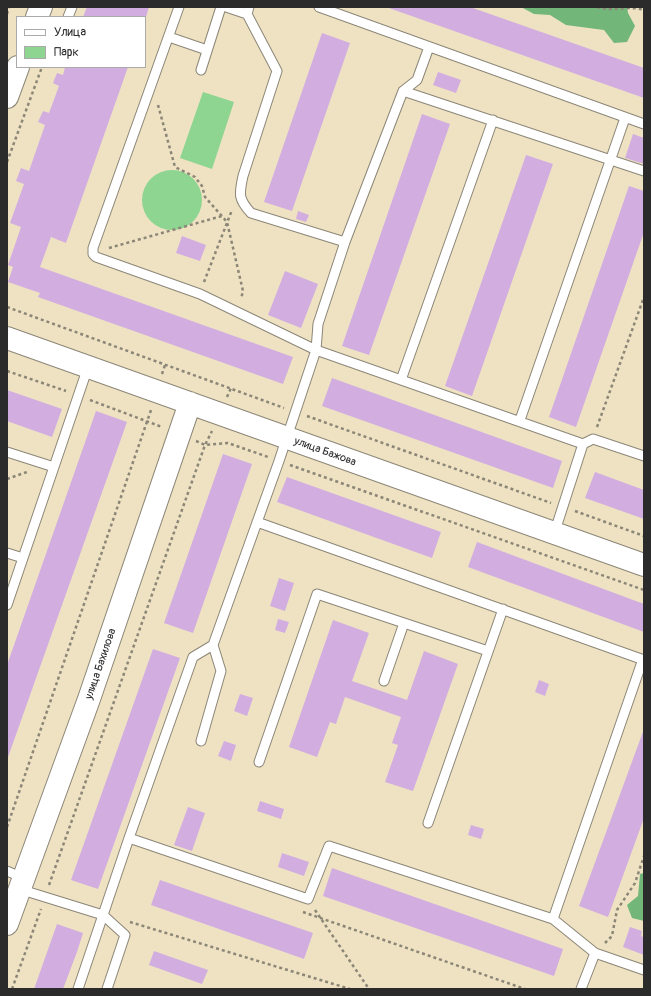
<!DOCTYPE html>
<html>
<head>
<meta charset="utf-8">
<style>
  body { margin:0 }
  #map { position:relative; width:651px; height:996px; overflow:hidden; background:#eee2c3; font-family:Pangolin,sans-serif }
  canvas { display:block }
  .frame { position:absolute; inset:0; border:8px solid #2b2b2b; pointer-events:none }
  .legend { position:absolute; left:16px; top:16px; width:130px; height:52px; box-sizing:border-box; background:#fff; border:1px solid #aaa; margin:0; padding:5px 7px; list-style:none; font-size:12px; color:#2b2b2b }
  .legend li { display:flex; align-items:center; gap:8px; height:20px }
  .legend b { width:20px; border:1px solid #aaa }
</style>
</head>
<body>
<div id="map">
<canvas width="651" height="996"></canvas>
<div class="frame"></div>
<ul class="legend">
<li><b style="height:5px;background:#fff"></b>Улица</li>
<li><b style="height:11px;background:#8dd590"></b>Парк</li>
</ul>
</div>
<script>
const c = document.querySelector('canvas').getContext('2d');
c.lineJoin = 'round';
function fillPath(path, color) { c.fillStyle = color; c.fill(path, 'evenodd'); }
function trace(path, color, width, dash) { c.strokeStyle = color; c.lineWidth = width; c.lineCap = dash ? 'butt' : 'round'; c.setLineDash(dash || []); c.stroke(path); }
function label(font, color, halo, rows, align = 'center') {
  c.font = font + ' Pangolin,sans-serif'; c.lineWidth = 3.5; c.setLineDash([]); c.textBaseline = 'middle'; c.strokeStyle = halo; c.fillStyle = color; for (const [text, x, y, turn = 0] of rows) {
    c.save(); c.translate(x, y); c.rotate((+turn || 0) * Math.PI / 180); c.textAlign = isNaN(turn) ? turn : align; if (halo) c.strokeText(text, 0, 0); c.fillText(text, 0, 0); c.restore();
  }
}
const green = new Path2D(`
  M203,92L234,102L212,169L180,158Z
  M142 200a30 30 0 1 1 60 0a30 30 0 1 1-60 0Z`);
const forest = new Path2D(`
  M521,7H627L628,13L635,26L627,42L614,43L604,30L566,25L550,15L534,14Z
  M644,873V921L632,918L627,905L638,896L640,874Z`);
const building = new Path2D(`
  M87,7H149L146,17H83Z
  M386,7H470L644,68V98Z
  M322,33L350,43L292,211L264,202Z
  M65,67H128L66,243L51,237L40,267L293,357L283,384L38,297L40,293L8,282L13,267L8,265L21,227L10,223L24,184L16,181L21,168L29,171L45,125L38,122L43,111L49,113L59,86L53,83L57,73L63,75Z
  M438,72L461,80L456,93L433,85Z
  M422,114L450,124L369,355L342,346Z
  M633,134L644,138V164L625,158Z
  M526,155L553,164L472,396L445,386Z
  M629,186L644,191V232L576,427L549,417Z
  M298,211L309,215L306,222L296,219Z
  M182,236L206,245L200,261L176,253Z
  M285,271L318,284L301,328L268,315Z
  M332,378L562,461L553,488L322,406Z
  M7,390L62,409L52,437L7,421Z
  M96,411L127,422L7,760V665Z
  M223,454L252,464L193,633L164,623Z
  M595,472L644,490V519L585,498Z
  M287,477L441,532L432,558L277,502Z
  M477,542L644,604V632L468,567Z
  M279,578L294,583L285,611L270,606Z
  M278,619L289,622L285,633L275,630Z
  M333,620L369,633L352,681L407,700L424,651L458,664L413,791L385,782L398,745L392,743L401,717L345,697L336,724L330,722L317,757L289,747Z
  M153,649L180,658L98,889L71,880Z
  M539,680L549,684L545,696L535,692Z
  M240,694L253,698L247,716L234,711Z
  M644,729V818L608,917L579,906Z
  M224,741L236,745L231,761L218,756Z
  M260,801L284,809L281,819L257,811Z
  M188,807L205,813L192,851L174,845Z
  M471,825L484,829L481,839L468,835Z
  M282,853L309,862L304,876L278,867Z
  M332,868L563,949L554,976L323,896Z
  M160,880L313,933L304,959L151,905Z
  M57,924L83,933L77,952L63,989H34Z
  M630,927L642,931L641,936L644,937V955L623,947Z
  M154,951L208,970L202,984L149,965Z`);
const path = new Path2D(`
  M597,7C612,12 629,5 644,10
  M7,14L9,7
  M158,105L175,167L195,177L202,186L205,197L227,222L243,291L241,299
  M7,162L42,67
  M109,248L222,216
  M204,282L232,210
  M7,307L284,408
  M7,371L66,391
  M162,374L165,365
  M227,397L231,388
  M90,400L162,427
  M307,416L551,503
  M597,427L644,297
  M196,441L205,445L228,443L268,457
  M290,465L644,590
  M7,479L27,472
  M575,511L644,536
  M7,827L151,410
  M49,885L205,445L212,431
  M315,910L369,989
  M303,912L525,989
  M130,922L350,989
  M605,943L612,936L617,910L635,883L644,856
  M12,989L41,909`);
const service = new Path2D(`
  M179,7L93,248V254L96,257L200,294L316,350L583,444L593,439L644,456
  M226,7L247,14L249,7
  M319,7L644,124
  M247,14L277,71L243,176C239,194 238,199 251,213L345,242
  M68,17L72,7
  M169,37L207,50
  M201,70L221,7
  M403,91L644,171
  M401,380L493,120
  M520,420L625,118
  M7,452L54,467
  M257,522L644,660
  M554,534L583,444
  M7,553L23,558
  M7,605L88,367
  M384,681L404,623
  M201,741L221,671L213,645
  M259,762L317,594L488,651
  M428,823L503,609
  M129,838L308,899L329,846L553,919L595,953L644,970
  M7,871L23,878
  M19,889L103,915L125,935L107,989
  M553,919L643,659
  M78,989L129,838L193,657L213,645L279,461L316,350L318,324L345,242L403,91L417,80L429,47
  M581,989L595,953`);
const tertiary = new Path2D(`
  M37,17L41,7
  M7,97L18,67
  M7,338L644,565
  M7,924L89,699L190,403`);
const streetNames = [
  ["улица Бажова",325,452,20],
  ["улица Бахилова",101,664,-71]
];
fillPath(green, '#8dd590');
fillPath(forest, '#72b67a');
fillPath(building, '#d2aee0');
trace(service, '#8c8677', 11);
trace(tertiary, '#8c8677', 24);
trace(path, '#8c8677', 2.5, [3, 3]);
trace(service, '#fff', 9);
trace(tertiary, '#fff', 22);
label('11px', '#2b2b2b', '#fff', streetNames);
</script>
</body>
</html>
